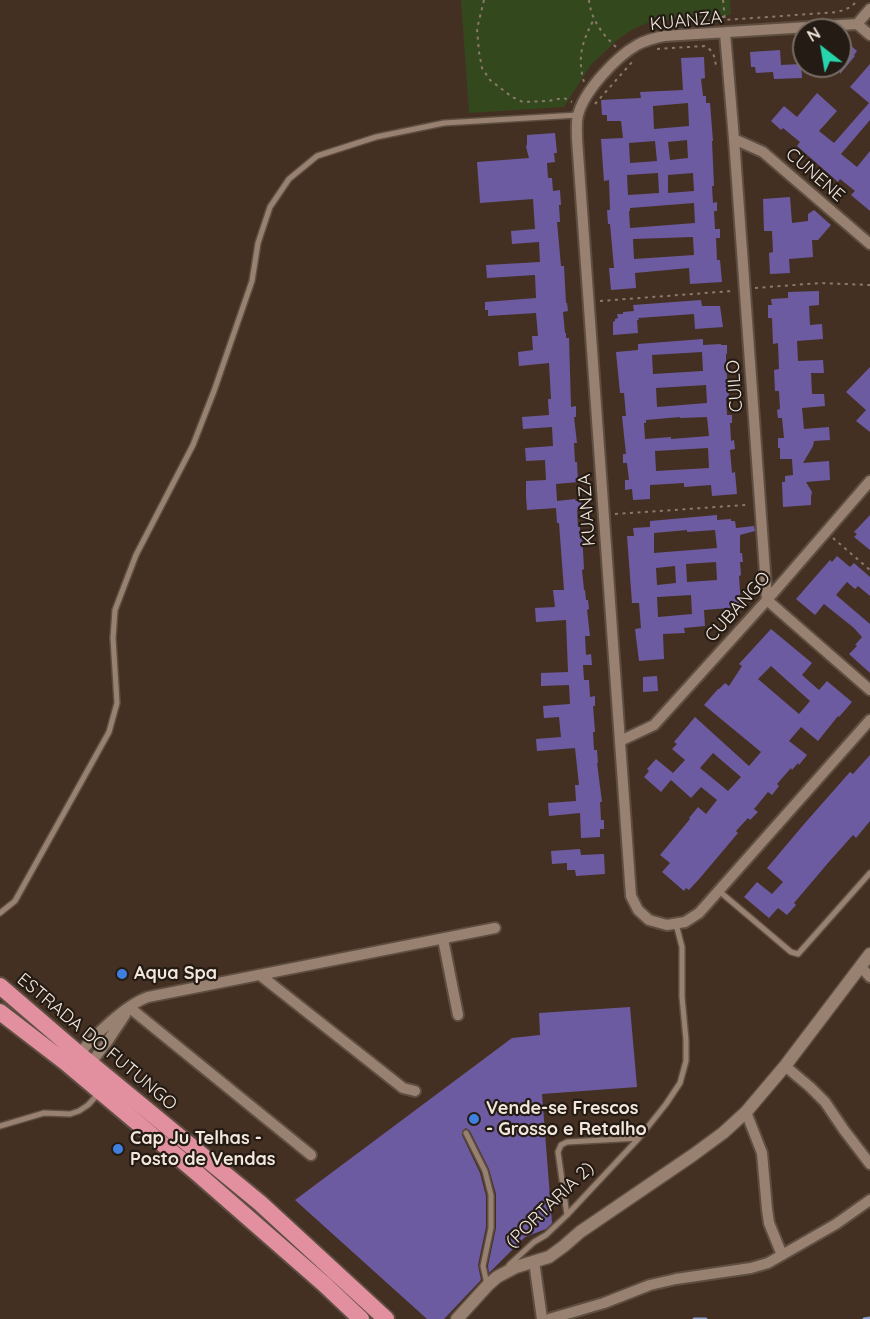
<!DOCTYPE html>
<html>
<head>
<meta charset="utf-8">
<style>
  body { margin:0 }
  #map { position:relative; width:870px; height:1319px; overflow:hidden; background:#443022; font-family:Quicksand,sans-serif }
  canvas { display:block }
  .north { position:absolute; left:792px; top:18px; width:60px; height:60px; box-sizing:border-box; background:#241b14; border:2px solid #776c64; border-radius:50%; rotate:329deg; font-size:16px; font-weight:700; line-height:24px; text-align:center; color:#f3e6dc }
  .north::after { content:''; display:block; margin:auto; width:21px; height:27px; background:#27d5ad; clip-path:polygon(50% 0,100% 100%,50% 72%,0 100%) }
</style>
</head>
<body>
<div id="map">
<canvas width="870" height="1319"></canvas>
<div class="north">N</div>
</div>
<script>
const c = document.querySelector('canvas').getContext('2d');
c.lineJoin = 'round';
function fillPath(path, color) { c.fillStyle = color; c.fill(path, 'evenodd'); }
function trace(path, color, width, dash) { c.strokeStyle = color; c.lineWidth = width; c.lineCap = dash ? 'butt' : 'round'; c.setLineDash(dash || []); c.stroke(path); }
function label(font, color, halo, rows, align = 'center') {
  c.font = font + ' Quicksand,sans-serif'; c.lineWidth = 4.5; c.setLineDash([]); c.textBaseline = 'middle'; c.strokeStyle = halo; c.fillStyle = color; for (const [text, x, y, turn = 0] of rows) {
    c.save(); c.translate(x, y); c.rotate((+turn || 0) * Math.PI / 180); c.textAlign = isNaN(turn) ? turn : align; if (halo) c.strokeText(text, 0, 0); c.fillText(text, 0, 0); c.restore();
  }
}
const green = new Path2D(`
  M461,0H730L731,15L652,21L633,29L617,40L590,66L564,107L469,113Z`);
const stream = new Path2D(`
  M694,1319H706
  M864,1319L870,1318`);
const building = new Path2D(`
  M840,40L848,46L849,44L857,51L854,55L855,56L840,74Z
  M780,50L781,65L801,64L802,78L774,79L773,72L756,73L755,67H751L750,52Z
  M704,57L705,78L701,79L703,96H706V103H710L713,141H712L714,186H712L713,203L717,202V211H714L715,229H720V238H716L717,260H720L722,282L690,284L689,268L635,273L636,288L611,290L609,268H614L610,224H608L607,210H610L609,180L604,181L601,139L623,138L621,121H607V115H602L601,100L641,98L640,92L683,90L681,58ZM688,103L689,126L654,129L653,106ZM687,140L688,158L670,160L668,142ZM655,141L657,161L630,163L629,143ZM658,173L659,193L628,195L627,175ZM693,173L694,191L668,193V175ZM694,203L695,223L630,228L629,211H630V208ZM693,237L694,255L634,259L633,239Z
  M870,64V120L841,154L857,167L870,151V211L851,195L855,191L840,179L838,182L797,146L800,142L783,128L781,130L771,121L784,106L797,117L817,93L837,111L819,131L834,143L869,103L850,87Z
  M555,133L557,153H554L555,162L547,163L548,178H552L553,191L560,190L561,205H559L560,222H557L561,266H564L566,303H567L568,311L563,312L565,333H566V338H569L571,407L576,406V417H574L577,443H574L575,462H577L578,482L556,484L557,501L575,499L576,501L581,500L582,509L577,510L578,527H580V532H582L584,569L582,570L584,590H585L586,600H588L589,609L587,610L590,636H585L586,655L591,654L592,665H583L584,680H589L590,697L595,696V706H593L595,732H593L594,750H597L598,763H597L602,802H600L601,820H604V829H600V837L581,838L580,813L549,816L548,803L576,801L575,785H579L575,748L537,751L536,739L561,737L559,717L544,718L543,706L570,704L569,685L541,686V673L568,672L566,620L536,622L535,608L555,607L553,590H564L559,523H557L556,508L527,510L526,496V481L546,480L545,460L526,461L525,448L553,446L552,427L523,429L522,417L549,415L548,399H551L549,363L519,366L518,352L533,350L532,336H538L536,313L488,316V310H485V302L536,298L535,275L487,278L486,265L540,262L539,242L512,244L511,231L535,229L533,199L480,203L477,162L529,158L526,147L527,144V135Z
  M790,197L792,223L808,221V214L814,210L831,225L818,240H812L813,257L789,259L790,273L770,274L769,253L773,252L772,231H764L763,199Z
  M819,291V305L809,306L810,325L822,324L823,339L797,341L798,361L823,360L824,373H811L812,394H824L825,406L802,408L804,429L829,427L830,440L814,441L813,446L803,463L829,461L830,480L806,482L812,492L811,497V505L783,507L782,482H785V476L793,475L792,459H780V448H778V438H784L782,418H778L777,410L780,409L779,391H775L774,370L779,369L778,343L773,344L772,318H768V305H772L771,299L788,298V292Z
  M701,300L702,306H720L723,327L695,329L694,314L638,318L639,320H637L638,333L613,335V322L615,321V319L618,318L617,314H623V312L634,311L633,305Z
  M703,339V345L721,344V345H727V354H726V365L729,398H726L727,415H732V423H730L731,441L734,440L735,449L730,450L732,473L735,472L737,494L712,496L711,485L684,487V483L650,485V499L633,500L632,489L625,490V480H629L627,463H623V454H626L622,416H626L624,393H620L616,352L638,350V344ZM702,352L703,371L653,374L652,355ZM706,385L707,403L657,407L656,388ZM680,417V418L707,417L709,436L671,439V437L645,439L644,423H646V420ZM708,448L709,468L656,471L655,451Z
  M870,367V432L856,421L866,410L846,392Z
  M717,515V520L731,519V521H735L736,528L754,526L755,531L740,535V553H742L743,562H740L741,575L739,576L741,607L704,610L705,626L684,628L685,633L663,634L664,659L639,661L635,629L641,628L639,603H632L627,536H634L633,528L650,527V521ZM687,530V532L715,530L717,548L654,553V533ZM716,562L717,580L687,582L686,564ZM675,566L676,583L657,585L656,568ZM691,595L692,614L658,617L657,597Z
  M870,515V550L854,537L857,534L854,532Z
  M837,556L850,567L854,563L870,577V596L858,586L855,589L847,582L836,595L870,624V673L849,654L857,646L855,645L862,637L854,628L824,604L815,615L796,599L830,560L832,562Z
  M771,629L812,663L802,675L819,690L827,681L852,702L839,717L838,716L818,741L801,727L789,741L807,755L799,765L798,763L792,770L791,768L777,784L779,786L772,795L768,792L754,809L758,812L750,820L748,818L736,831L738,833L700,878L689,890L686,888L684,891L662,872L670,863L660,855L690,819L689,818L698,807L706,814L717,800L701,787L691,798L671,780L661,792L644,777L649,771L647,769L656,759L673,773L685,760L672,749L677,744L674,742L695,717L749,766L761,752L704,705L718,689H719L725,683L729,686L742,666L739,664ZM771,666L810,701L799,714L758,679ZM713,753L741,777L728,791L700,768Z
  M657,676L658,691L643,692V677Z
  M870,755V821L856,838L853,835L828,863L794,903L796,905L787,915L778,908L769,918L744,897L757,882L772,894L783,882L767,868L805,823L850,772L853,774Z
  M580,849L581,855L604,854L605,874L576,876L575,870H567V863L552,864L551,851Z
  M630,1007L637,1087L542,1094L552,1223L546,1229L525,1237L489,1273L488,1266L496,1228V1194L489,1169L470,1131L466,1128L462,1131V1135L480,1173L486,1196V1227L478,1265L481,1280L444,1319H427L295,1200L512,1038L540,1035L539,1013Z`);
const path = new Path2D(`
  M484,0L477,29L479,52L482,68L490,80L512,97L523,102L548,101L564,98L572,102
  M589,0C591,20 603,35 617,48
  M723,0L725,20L838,12L851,7L858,0
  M708,22C718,14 713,17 725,17
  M657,49L704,46C714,50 715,58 716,67
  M584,82C577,57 582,42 594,19
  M595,104L633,61
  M755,288L820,283L870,285
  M600,301L732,291
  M615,514L746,505
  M833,538L870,570`);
const service = new Path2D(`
  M719,891L791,952L798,954L870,873
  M0,913L15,901L109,732L117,703L113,638L115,610L136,555L193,445L214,391L252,281L258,243L270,207L289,179L317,156L376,137L444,123L578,115
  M0,1126L44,1113L70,1114L79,1111L88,1105L99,1093
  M466,1133L485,1171L491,1195V1228L483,1266L487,1284
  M567,1215L558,1152L561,1145L567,1142L639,1138
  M509,1265L534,1242L546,1235L567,1215L639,1138L666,1104L680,1083L686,1061V1040L682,997V947L676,924`);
const minor = new Path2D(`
  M870,9L857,24L664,36C654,38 646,40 637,45C616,57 584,91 578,115C576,123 577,131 577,139L631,896L638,910L649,920L667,925L685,922L699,913L870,720
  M857,24L870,35
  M725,33L734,139L767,600L870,690
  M734,139L763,152L870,244
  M620,741L654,725L767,600L870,481
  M443,939L458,1015
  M861,967L870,977
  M260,975L403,1088L415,1091
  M130,1008L311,1155
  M79,1054C94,1036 125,1005 148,997L495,928
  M90,1064L107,1042L125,1015
  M785,1066L810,1087L825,1102L844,1130L870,1164
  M746,1112L762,1153L767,1209L769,1223L782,1255
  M534,1261L542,1319
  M549,1319L604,1303L650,1285L676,1279L751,1268L768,1263L836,1224L870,1200`);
const tertiary = new Path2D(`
  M457,1319L488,1285L497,1277L516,1267L549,1257L564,1246L580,1232L693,1155L723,1133L746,1112L785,1066L870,954`);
const trunk = new Path2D(`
  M0,986L79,1054L260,1203L386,1319
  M0,1012L65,1062L197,1173L324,1284L361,1319`);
const markers = [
  [122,974,6,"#3f7fe0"],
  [474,1119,6,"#3f7fe0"],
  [118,1149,6,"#3f7fe0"]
];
const streetNames = [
  ["KUANZA",686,21,-6],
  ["CUNENE",815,175,41],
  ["CUILO",735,386,-94],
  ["KUANZA",587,510,-94],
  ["CUBANGO",738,607,-48],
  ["ESTRADA DO FUTUNGO",97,1042,40],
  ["(PORTARIA 2)",550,1205,-44]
];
const poiNames = [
  ["Aqua Spa",134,974],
  ["Vende-se Frescos",486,1109],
  ["- Grosso e Retalho",486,1130],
  ["Cap Ju Telhas -",130,1139],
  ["Posto de Vendas",130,1160]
];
fillPath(green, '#34481d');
trace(stream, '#8d9fcb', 3);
fillPath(building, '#6d5ba1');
trace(service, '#5e4e41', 8);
trace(minor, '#5e4e41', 14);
trace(tertiary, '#5e4e41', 15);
trace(trunk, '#5e4e41', 20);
trace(path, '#8a796c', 2, [3, 4.5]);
trace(service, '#988170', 5);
trace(minor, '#988170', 10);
trace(tertiary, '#988170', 12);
trace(trunk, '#e290a0', 16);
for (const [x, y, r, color] of markers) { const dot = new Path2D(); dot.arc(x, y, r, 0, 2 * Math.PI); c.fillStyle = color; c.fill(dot); trace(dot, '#241b14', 2); }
label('18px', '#f3e6dc', '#241b14', streetNames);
label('bold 18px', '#f3e6dc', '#241b14', poiNames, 'left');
</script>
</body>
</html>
